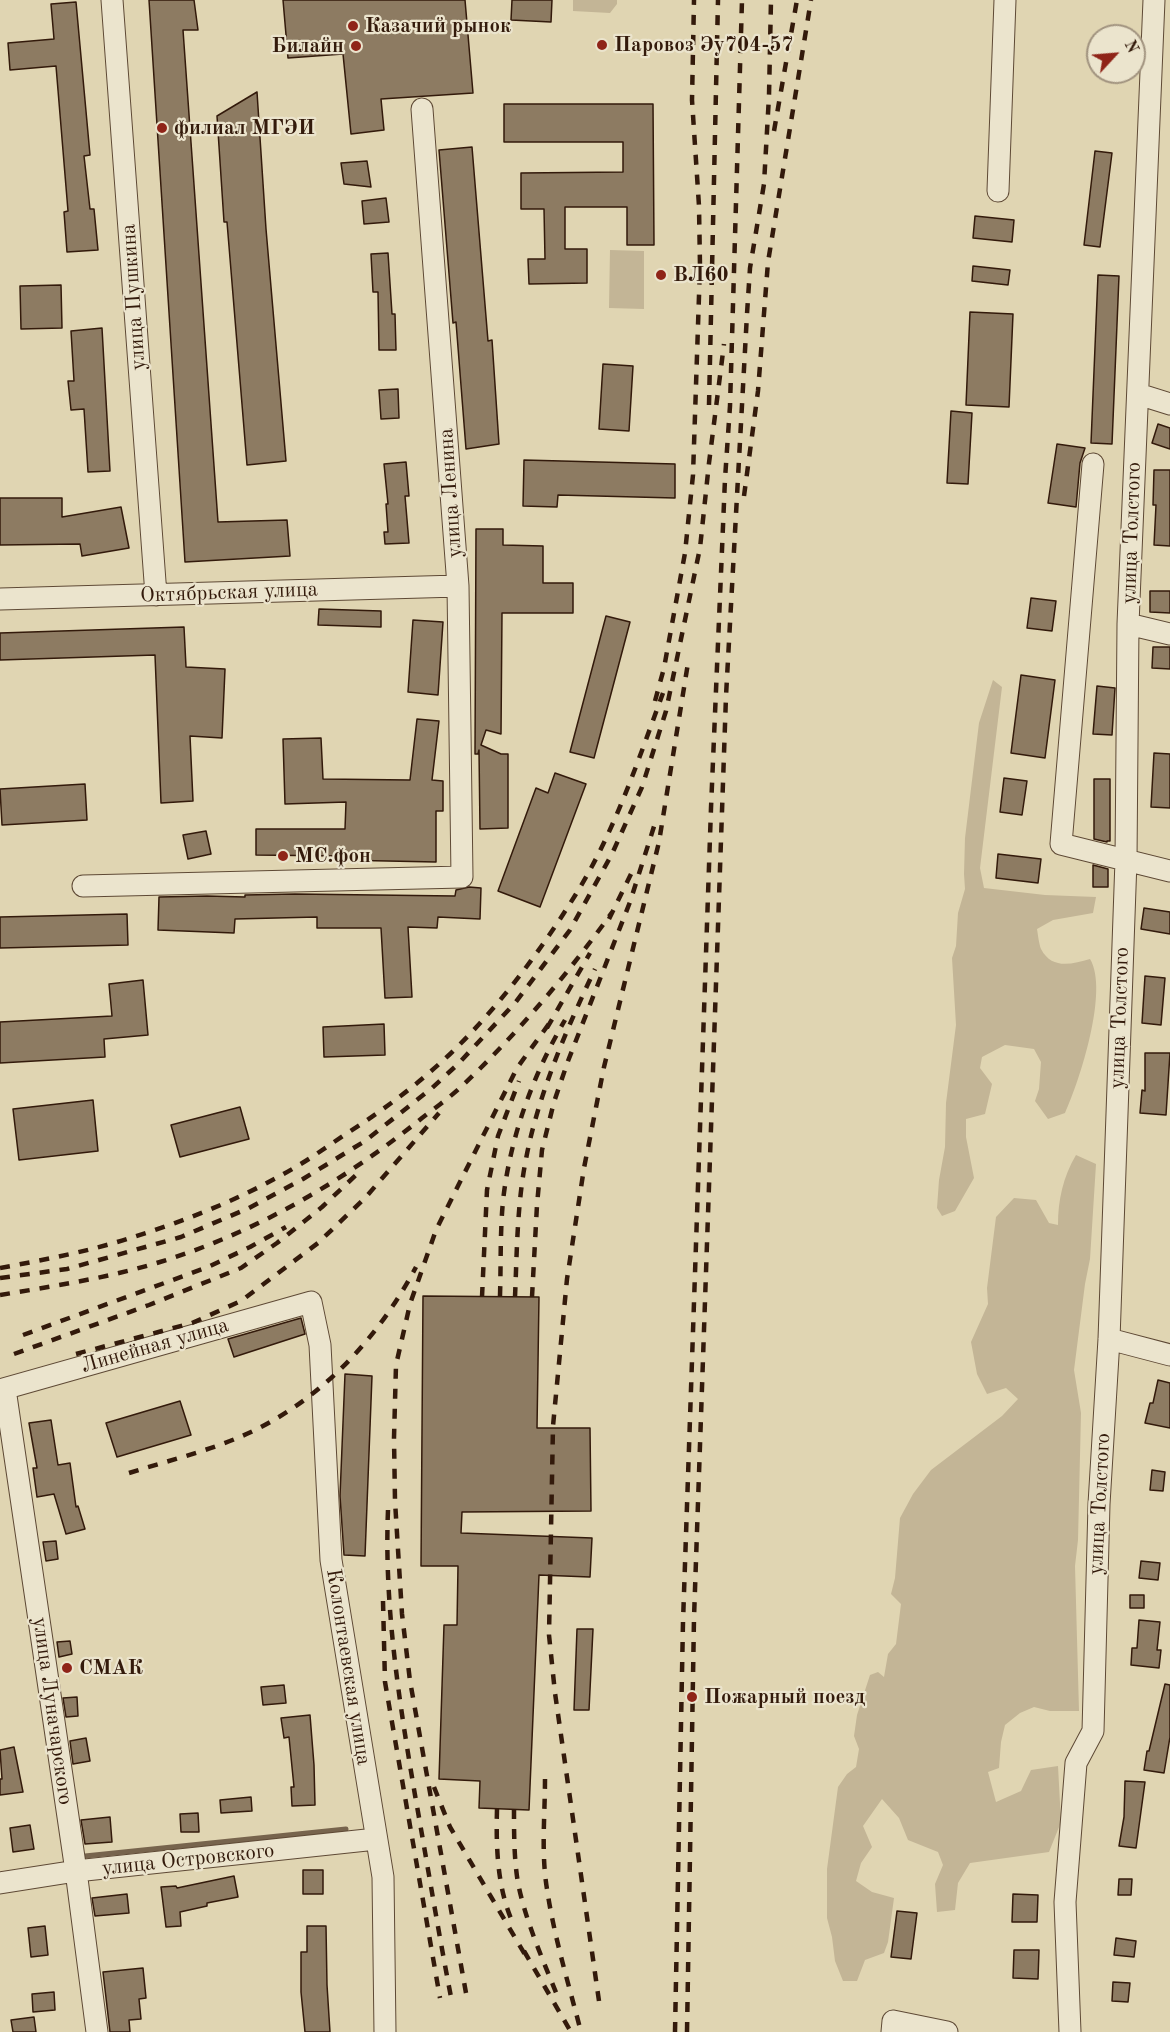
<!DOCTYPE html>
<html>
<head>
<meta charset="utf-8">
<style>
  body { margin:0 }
  #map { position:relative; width:1170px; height:2032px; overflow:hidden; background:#e0d5b2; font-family:"Old Standard TT",serif }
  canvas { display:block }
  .north { position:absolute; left:1086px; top:24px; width:60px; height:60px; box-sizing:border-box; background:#ebe4cd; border:2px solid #a1937f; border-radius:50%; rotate:64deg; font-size:16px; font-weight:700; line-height:24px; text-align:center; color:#331a0b }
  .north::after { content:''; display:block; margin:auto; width:21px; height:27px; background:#8f2418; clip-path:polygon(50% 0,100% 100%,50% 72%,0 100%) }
</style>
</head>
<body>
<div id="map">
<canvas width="1170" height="2032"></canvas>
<div class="north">N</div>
</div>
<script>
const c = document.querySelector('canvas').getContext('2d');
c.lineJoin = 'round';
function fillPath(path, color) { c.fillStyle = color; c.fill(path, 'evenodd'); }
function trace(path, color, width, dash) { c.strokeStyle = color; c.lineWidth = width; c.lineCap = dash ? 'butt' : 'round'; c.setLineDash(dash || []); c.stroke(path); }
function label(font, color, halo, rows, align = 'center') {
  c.font = font + ' "Old Standard TT",serif'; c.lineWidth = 4.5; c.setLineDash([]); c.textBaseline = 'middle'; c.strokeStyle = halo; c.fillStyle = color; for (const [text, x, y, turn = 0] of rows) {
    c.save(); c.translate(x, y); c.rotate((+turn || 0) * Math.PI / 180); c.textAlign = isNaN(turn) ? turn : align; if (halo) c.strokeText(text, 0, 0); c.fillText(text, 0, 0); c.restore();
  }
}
const green = new Path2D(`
  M573,0H617V4L610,13L573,11Z
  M610,250L644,251V309L609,308Z
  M993,680L1002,687L980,868L984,888L1045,895L1096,897L1093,913L1053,920L1037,929C1038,935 1039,944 1041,949C1052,970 1072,964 1090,959C1109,990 1080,1080 1065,1113L1048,1119L1035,1101L1039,1089L1041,1062L1034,1049L1005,1045L982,1057L980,1068L992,1084L985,1114L966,1119V1137L974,1178L955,1211L942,1216L937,1208L939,1180L945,1147L946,1103L956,1025L952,958L956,946L958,913L965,889L964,874L965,838L979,723Z
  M1076,1155L1096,1164L1090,1259L1085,1284L1074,1370L1081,1413L1078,1540L1075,1566L1079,1711H1050L1034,1707L1020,1713L1005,1725L1001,1742L999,1768L988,1772L996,1802L1021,1791L1031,1770L1058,1766L1061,1822L1049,1852L970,1863L958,1883L955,1910L937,1912L935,1884L943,1865L938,1852L908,1840L899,1818L882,1799L863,1826L872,1847L861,1863L856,1881L872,1892L894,1898L888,1942L884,1953L865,1960L857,1981H843L835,1961L832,1937L827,1918V1869L838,1787L847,1774L856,1767L859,1749L854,1736L857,1715L870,1675L878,1672L884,1677L888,1654L896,1644L901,1604L891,1594L895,1578L900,1518L913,1494L931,1470L1002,1416L1018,1399L1006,1388L987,1394L977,1374L971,1342L988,1304L987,1288L996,1217L1014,1198L1036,1200L1049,1223L1058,1225C1058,1200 1063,1177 1076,1155Z`);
const stream = new Path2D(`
  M85,1856L346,1829`);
const building = new Path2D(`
  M149,0H194L198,30H183L218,522L287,520L290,556L185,562Z
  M283,0H465L473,93L381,99L384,130L351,134L343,54L288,58Z
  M512,0H552L551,22L511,20Z
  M76,2L90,155L84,156L90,209H94L98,250L67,252L64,212L68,211L56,66L10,70L8,43L54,39L51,4Z
  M257,92L266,229L286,461L247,465L227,222H224L217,116Z
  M504,104H653L654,245H627V207H565V249H587V283L529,284L528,259H545L544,209H521V173L623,172V142H504Z
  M472,147L488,341L492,340L499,444L466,449L456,322L453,323L439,150Z
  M1095,151L1112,153L1100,247L1084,245Z
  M367,161L371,187L344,184L341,163Z
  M386,198L389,222L364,224L362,201Z
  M975,216L1014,220L1012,242L973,238Z
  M388,253L392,314H395L396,350H379L378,292H373L371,254Z
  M973,266L1010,270L1008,285L972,281Z
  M1098,275L1119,276L1112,444L1091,443Z
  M61,285L62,328L21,329L20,286Z
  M970,312L1013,314L1009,407L966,405Z
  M102,328L110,471L88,472L84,409L71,410L68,381H74L71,331Z
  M603,364L633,366L629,431L599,429Z
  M398,389L399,418L381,419L379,390Z
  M951,411L972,413L968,484L947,483Z
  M1158,424L1170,428V449L1152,443Z
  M1057,444L1085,448L1080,463L1076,507L1048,503Z
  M524,460L675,464V498L558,495L557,507L523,506Z
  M406,462L409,496H405L409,543L385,544L384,532H388L386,504H388L384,464Z
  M1154,470H1170V546L1154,545L1156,505H1153Z
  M0,498H62V517L121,507L129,548L82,556L80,544L0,545Z
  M476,529H503V545L543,546V583H573V613H502L501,734L486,730L481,745L501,754H508V828L480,829L479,750L478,754H475Z
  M1150,591H1170V613L1150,612Z
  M1031,598L1056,601L1052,631L1027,628Z
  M319,609L381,611V627L318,625Z
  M606,616L630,622L594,758L570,752Z
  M413,620L443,622L438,695L408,692Z
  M184,627L186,667L225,669L222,738L190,736L193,801L161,803L155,655L0,660V633Z
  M1153,647H1170V669L1152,668Z
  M1021,675L1055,680L1045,758L1011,753Z
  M1097,686L1115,688L1112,735L1093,734Z
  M417,719L439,721L432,780L443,781V811H436V862L339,860V856L256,855V829H345L346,802L285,804L283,739L321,738L323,779L410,780Z
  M1154,753L1170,754V808L1151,807Z
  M555,773L586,784L540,907L498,891L536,788L548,793Z
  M1004,778L1027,781L1022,815L1000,812Z
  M1094,779H1110V841H1107V842L1094,839Z
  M85,784L87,820L2,825L0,789Z
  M206,831L211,854L188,859L183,835Z
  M998,854L1041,859L1038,883L996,878Z
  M1093,865L1108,869V887H1093Z
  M469,887L481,888L480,919L438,917L437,928L408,927L412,997L385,998L381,928H317V917L235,919L234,933L158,930L159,897L207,896L245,897V895L295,894L455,896L456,890Z
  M1144,908L1170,912V934L1141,929Z
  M127,914L128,945L0,948V917Z
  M1145,976L1165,978L1161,1025L1142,1023Z
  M143,980L148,1035L104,1039L105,1057L0,1063V1022L112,1016L109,984Z
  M384,1024L385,1055L324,1057L323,1027Z
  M1145,1053H1170L1166,1115L1140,1113L1142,1090L1145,1091Z
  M93,1100L98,1151L19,1160L13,1109Z
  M240,1107L249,1139L180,1157L171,1125Z
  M423,1296L539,1297L537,1428H590L591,1511L462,1512L461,1533L592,1538L590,1577L539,1575L529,1810L479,1808L480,1781L439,1779L444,1625H457L458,1566H421Z
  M301,1318L305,1334L234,1357L228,1339Z
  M345,1374L372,1376L365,1556L344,1555L340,1496Z
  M1158,1380L1170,1383V1428L1145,1423L1150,1403H1153Z
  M180,1401L191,1435L117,1457L106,1423Z
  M51,1420L58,1465L70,1463L76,1507L78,1506L85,1529L66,1534L54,1494L37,1497L33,1468H37L29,1423Z
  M1152,1470L1165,1472L1163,1491L1150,1490Z
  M56,1541L58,1559L46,1561L43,1542Z
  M1141,1561L1160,1563L1158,1580L1139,1578Z
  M1130,1595H1144V1608H1130Z
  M1139,1620L1160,1622L1157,1650H1161L1159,1668L1131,1665L1132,1648H1137Z
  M577,1629H593L589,1710H574Z
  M70,1641L72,1654L59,1657L57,1642Z
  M1165,1684L1170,1685V1737L1164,1773L1144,1770L1147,1751H1149Z
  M284,1685L286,1703L263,1705L261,1687Z
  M77,1697L78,1716L66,1717L63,1698Z
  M310,1715L314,1765L315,1805L292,1806L291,1787H294L289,1737L284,1738L281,1718Z
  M86,1738L90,1761L73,1764L70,1741Z
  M14,1747L23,1792L0,1795V1779H2L0,1750Z
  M1125,1781L1145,1782L1136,1848L1119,1846L1124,1817Z
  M251,1797L252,1811L221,1813L220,1800Z
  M198,1813L199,1832H181L180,1814Z
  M110,1817L112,1842L85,1844L81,1820Z
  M30,1825L34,1849L13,1852L10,1828Z
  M303,1870H323V1894H303Z
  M234,1876L238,1897L207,1903V1906L180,1912L181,1926L166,1927L161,1887L176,1886L177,1888Z
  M1119,1879H1132L1131,1895H1118Z
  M127,1894L129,1913L95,1916L92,1898Z
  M1013,1894L1038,1895L1037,1922H1012Z
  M897,1911L917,1913L911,1959L891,1957Z
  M45,1926L48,1955L31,1957L28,1928Z
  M307,1926H326L327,1985L330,2032H305L301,1992V1952H307Z
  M1116,1938L1136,1941L1134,1957L1114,1955Z
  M1014,1950H1039L1038,1979L1013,1978Z
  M143,1968L146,1998L139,1999L141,2019L129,2020L130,2032H110L103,1972Z
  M1113,1982L1130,1983L1128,2002L1112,2001Z
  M54,1992L55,2010L33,2012L32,1994Z
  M34,2017L36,2032H13L11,2020Z`);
const minor = new Path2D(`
  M112,0L156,595
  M998,191L1005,0
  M1138,394L1170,404
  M1093,464L1061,844L1170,871
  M0,599L458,586
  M1128,624L1170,634
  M83,886L462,877L458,586L422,109
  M1109,1339L1170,1355
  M5,1389L76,1871L97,2032
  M0,1390L311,1302L320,1345L331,1560L383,1877L385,2032
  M0,1883L76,1871L376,1839
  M892,2032L893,2021L947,2032
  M1070,2032L1065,1902L1076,1763L1093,1731L1099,1504L1109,1339L1126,860L1128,624L1154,0`);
const rail = new Path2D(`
  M774,131L797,0
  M709,405L718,0
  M744,496L758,391L768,262L811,0
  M655,701L664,668L685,553L693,475L700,266L699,206L692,100L694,0
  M609,919L633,870
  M547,1028L590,953
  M0,1268C43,1260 86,1252 127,1239C186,1221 246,1197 299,1165C316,1155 332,1143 349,1132C385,1109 418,1084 449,1055C498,1008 540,952 576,894C614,833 638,761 663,693
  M0,1278L67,1269L181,1237L249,1208L303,1179L365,1141L432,1088L458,1064L515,1003L570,930L612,854L642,787L666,711L700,548L709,463L724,344
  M0,1295C54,1286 108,1278 160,1262C257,1232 344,1181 422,1118C435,1108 449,1098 461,1087C517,1034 568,974 613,911
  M500,1296C501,1265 500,1232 503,1201C510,1137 533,1075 565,1020
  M482,1297L487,1190L498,1136L519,1081
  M515,1297C517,1251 517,1204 526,1159C538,1095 567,1028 595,969
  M532,1297L537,1205L542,1150L554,1102L568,1061L630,902L657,817
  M23,1335L208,1267L250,1247L286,1227
  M14,1354L149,1305L241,1268L277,1243L322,1207L356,1175
  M76,1354L192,1323L241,1301L318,1243L365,1198L439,1113
  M129,1473C170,1460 213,1450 251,1432C323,1398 379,1337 416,1267
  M388,1510C384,1605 399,1701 415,1795C427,1862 438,1930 451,1997
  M383,1601L385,1682L440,1998
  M545,1779C545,1815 541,1853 547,1889C554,1937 569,1985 581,2032
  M434,1787L450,1827L527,1958
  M497,1809C496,1846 497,1886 512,1921
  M514,1809C514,1834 514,1859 518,1883C526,1923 544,1962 559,2000
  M524,1951L571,2032
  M466,1993L410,1681L402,1614L395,1501L394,1438L396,1365L410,1304L436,1230L517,1068L551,1021
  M599,2001L555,1693L549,1635L553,1426L567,1279L584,1168L604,1067L659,842L688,663
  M675,2032L683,1622L711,808L725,479L730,406L742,0
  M687,2032L694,1618L726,696L747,314L750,268L764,184L769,96L771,0`);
const markers = [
  [353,26,6,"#8f2418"],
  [602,45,6,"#8f2418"],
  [356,46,6,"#8f2418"],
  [162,128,6,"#8f2418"],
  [661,275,6,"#8f2418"],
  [283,856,6,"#8f2418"],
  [67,1668,6,"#8f2418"],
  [692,1697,6,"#8f2418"]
];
const poiNames = [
  ["Казачий рынок",365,26],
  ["Паровоз Эу704-57",614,45],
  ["Билайн",344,46,"right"],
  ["филиал МГЭИ",174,128],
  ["ВЛ60",673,275],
  ["МС.фон",295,856],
  ["СМАК",79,1668],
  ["Пожарный поезд",704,1697]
];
const streetNames = [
  ["улица Пушкина",134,297,-94],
  ["улица Ленина",451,493,-94],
  ["улица Толстого",1132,533,-88],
  ["Октябрьская улица",229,593,-2],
  ["улица Толстого",1120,1018,-88],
  ["Линейная улица",155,1346,-16],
  ["улица Толстого",1100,1504,-87],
  ["Колонтаевская улица",348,1667,81],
  ["улица Луначарского",52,1711,82],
  ["улица Островского",188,1860,-6]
];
fillPath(green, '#c3b596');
trace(stream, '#77644d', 5);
fillPath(building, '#8d7b62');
trace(building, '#331a0b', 1.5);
trace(minor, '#5e4935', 23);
trace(minor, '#ebe4cd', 21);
trace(rail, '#331a0b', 4.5, [10, 10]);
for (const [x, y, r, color] of markers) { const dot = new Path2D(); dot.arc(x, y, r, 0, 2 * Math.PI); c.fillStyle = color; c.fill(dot); trace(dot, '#ebe4cd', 2); }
label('bold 21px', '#331a0b', '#ebe4cd', poiNames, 'left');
label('21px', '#331a0b', '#ebe4cd', streetNames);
</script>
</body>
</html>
